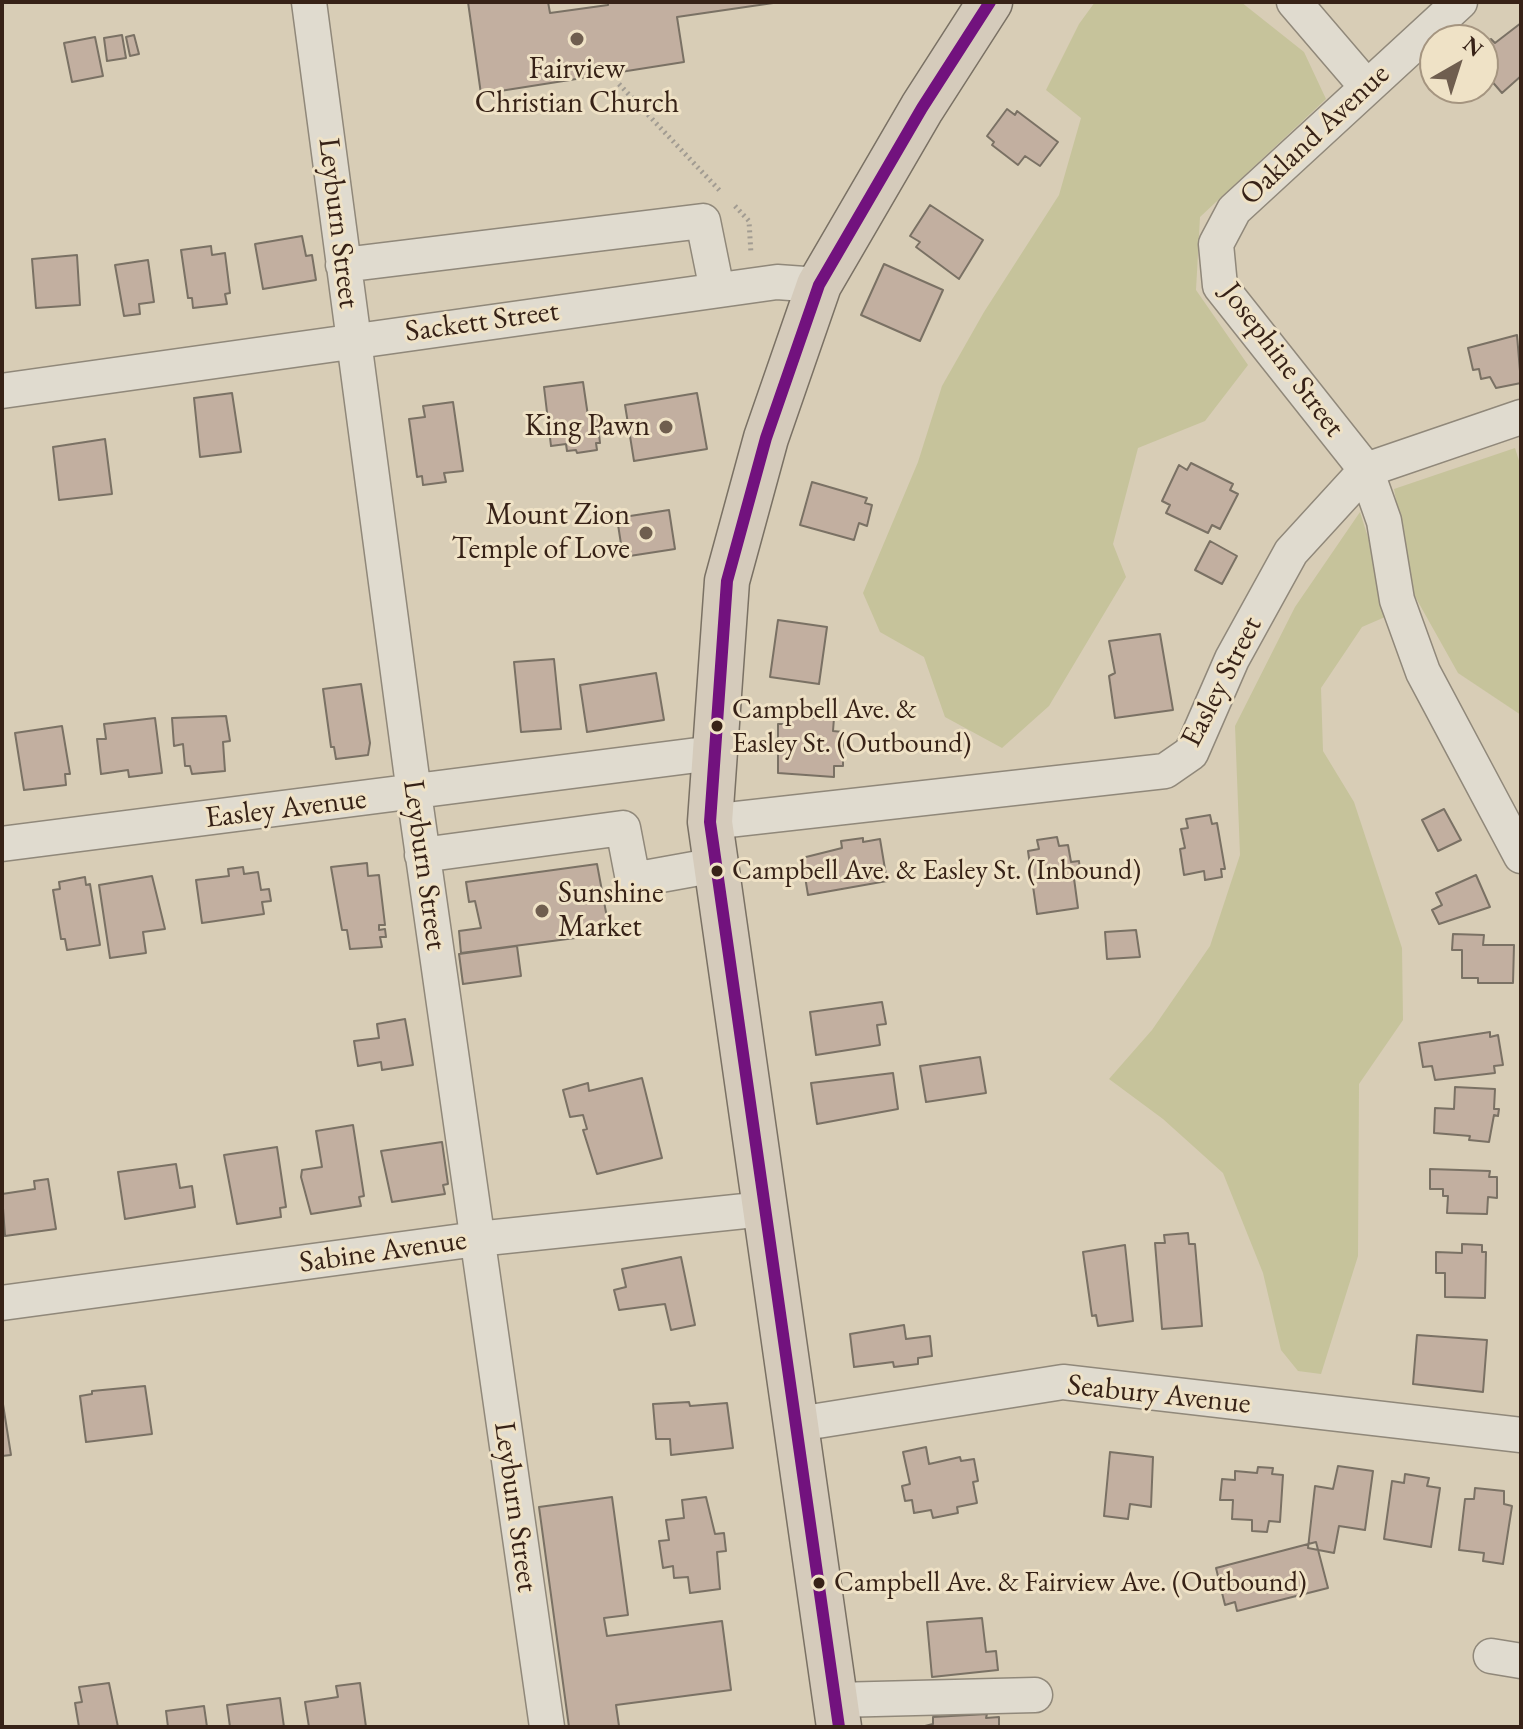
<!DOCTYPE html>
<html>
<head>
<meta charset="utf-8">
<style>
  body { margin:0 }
  #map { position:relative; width:1523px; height:1729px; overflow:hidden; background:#d8cdb6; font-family:"EB Garamond",serif }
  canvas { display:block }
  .frame { position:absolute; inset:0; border:4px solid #372217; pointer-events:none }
  .north { position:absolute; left:1419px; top:24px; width:80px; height:80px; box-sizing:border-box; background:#efe2c6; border:2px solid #a59580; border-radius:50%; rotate:39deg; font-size:22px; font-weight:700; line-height:32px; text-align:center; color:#372217 }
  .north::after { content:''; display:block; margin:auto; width:28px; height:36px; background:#6f5e4f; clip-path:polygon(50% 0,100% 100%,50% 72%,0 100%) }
</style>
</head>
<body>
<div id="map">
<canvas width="1523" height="1729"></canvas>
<div class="frame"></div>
<div class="north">N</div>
</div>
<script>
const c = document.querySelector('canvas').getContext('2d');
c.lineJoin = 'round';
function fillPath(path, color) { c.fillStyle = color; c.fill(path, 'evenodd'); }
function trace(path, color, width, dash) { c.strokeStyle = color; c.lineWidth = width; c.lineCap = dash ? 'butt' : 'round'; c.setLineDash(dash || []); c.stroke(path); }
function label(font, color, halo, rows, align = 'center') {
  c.font = font + ' "EB Garamond",serif'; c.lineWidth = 6; c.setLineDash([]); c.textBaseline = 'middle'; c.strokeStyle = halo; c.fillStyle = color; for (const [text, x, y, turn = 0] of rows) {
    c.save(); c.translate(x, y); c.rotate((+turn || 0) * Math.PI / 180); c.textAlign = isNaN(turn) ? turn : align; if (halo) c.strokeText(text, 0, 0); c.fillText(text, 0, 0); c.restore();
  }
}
const green = new Path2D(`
  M1095,2H1241L1304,52L1326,99L1200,217L1196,290L1248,365L1205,421L1138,448L1113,544L1126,577L1049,706L1002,748L945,717L924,657L880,632L863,593L918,462L942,386L984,312L1059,195L1081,118L1046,90L1079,24Z
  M1515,448L1521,467V715L1458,673L1412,591L1394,489Z
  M1360,512L1392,614L1362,627L1321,688L1323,751L1354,802L1402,948L1403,1020L1359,1084L1358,1256L1321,1374L1298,1371L1281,1350L1263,1273L1223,1173L1163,1119L1109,1079L1152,1030L1210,946L1240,855L1235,726L1295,607Z`);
const building = new Path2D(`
  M468,2H548L550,13L608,5V2H780L677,17L684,62L481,94Z
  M1521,23V76L1502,93L1483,71V53L1487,49L1484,46L1491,39L1495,43Z
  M122,35L126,58L107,61L104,38Z
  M134,35L139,54L130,56L126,37Z
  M95,37L103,76L72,82L64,43Z
  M1007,109L1015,115L1017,111L1058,142L1040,166L1025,156L1018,165L992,145L994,142L987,136Z
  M930,205L983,240L959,279L916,247L920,242L910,236Z
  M302,236L306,256L312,255L316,280L263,289L255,244Z
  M211,246L212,255L225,253L230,293L225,294L227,304L193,308L192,298H188L181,250Z
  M77,255L80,305L36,308L32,259Z
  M148,260L154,302L139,304L140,314L124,316L115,265Z
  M884,264L943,290L920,341L861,315Z
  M1517,335L1521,383L1496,388L1490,377L1481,379L1479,369L1473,370L1468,348Z
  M583,382L588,416L597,415L600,443H596L597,450L577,453L576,450L567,451L566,444L551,446L544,387Z
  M232,393L241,452L200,457L194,398Z
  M697,393L707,449L634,461L625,405Z
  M453,402L463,471L444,473L446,482L423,485L422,476L417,477L409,419L425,417L423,406Z
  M105,439L112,494L59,500L53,447Z
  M1191,463L1233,484L1230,490L1238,494L1220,529L1212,525L1208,533L1166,513L1170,505L1162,501L1179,465L1187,470Z
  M812,482L867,498L865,503L872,505L867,526L859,523L854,540L800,525Z
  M669,510L675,549L623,557L617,518Z
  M1210,541L1237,556L1222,584L1195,570Z
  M778,620L827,627L819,684L770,677Z
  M1160,634L1173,710L1115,718L1109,676L1115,673L1109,641Z
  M554,659L561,729L521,732L514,662Z
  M656,673L664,720L587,732L580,685Z
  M361,684L370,743L368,755L336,759L334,747H331L323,689Z
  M226,716L230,741L223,742L225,771L192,774L190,766H185L183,744L174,746L172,718Z
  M155,718L162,773L129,777L128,770L101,774L97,739H106L104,724Z
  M787,718H834L833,731L843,732V766H834V777L778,773V724H787Z
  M62,726L70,774H65L66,785L24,790L15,733Z
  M1444,809L1461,840L1438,851L1422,820Z
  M1210,815L1212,824L1217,823L1225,869H1221L1222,877L1205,880L1204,871L1184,875L1180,849L1185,848L1181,829L1188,828L1186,819Z
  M1057,837L1059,846L1068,845L1071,862L1079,861L1080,871H1073L1078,908L1037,914L1028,851L1039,849L1037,840Z
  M863,838V842L880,839L887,881L808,895L802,858L842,848L841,841Z
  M367,863L368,876L379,875L385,925H379V930L385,929L386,937H380L382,947L350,949L347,930H342L331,867Z
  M597,864L608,923L597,925L598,935L461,953L459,931L481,928L475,901L469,902L466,882Z
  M243,867L244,874L258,872L261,890L269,889L271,901L262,902L264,914L202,923L196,880L229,876L228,869Z
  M1476,875L1490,907L1439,924L1432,910L1442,905L1436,893Z
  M152,876L165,929L143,932L146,953L110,958L99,885Z
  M85,877L86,885L90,884L100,945L67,950L65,939H61L53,890L60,889L59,882Z
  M1136,930L1140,957L1107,959L1105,932Z
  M1453,934L1484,935L1483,945H1514L1513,983H1478V978H1462V950H1452Z
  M517,946L521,976L463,984L459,954Z
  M882,1002L886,1024L877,1025L880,1045L816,1055L810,1012Z
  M405,1019L413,1065L382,1070L381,1062L358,1066L354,1041L379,1038L377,1024Z
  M1490,1032V1037L1498,1035L1503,1065L1494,1066L1495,1073L1435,1080L1432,1066L1423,1067L1419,1043Z
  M980,1057L986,1093L926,1102L920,1066Z
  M893,1073L898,1109L817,1124L811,1083Z
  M642,1078L662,1158L597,1174L583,1130L587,1129L583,1115L570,1117L563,1090L588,1083L589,1091Z
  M1455,1087L1495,1089L1494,1109H1499L1498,1116L1494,1115L1489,1142L1469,1140L1470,1136L1434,1133L1435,1108L1454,1109Z
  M353,1125L364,1196L359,1197L361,1206L311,1214L301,1177L302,1170L322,1167L316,1131Z
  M442,1142L448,1184L443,1185L445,1194L392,1202L381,1151Z
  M277,1147L286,1207L280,1208L281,1217L237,1224L224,1155Z
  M176,1164L180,1188L192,1186L195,1207L125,1219L118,1172Z
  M1430,1169L1490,1171L1489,1177H1497V1198L1488,1197L1487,1214L1447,1213L1448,1196H1443V1189H1430Z
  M48,1179L56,1229L5,1236L2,1194L35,1189L34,1181Z
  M1188,1233L1189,1244H1195L1202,1326L1162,1329L1155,1243H1165L1164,1235Z
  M1462,1244L1482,1245V1252H1486L1485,1298L1445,1297V1273H1436V1252L1462,1253Z
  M1125,1245L1133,1321L1098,1326L1096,1315L1092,1316L1083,1252Z
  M681,1257L695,1325L671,1330L665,1304L619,1310L614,1290L626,1287L622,1269Z
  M904,1325L906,1339L930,1336L932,1356L918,1358V1364L894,1367L893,1362L854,1367L850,1334Z
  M1417,1335L1487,1340L1483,1392L1413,1384Z
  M145,1386L152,1434L86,1442L80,1396L92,1394V1391Z
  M2,1398L11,1455L2,1456Z
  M689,1402L690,1406L727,1403L733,1448L671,1455L670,1439H656L653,1404Z
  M926,1447L929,1464L960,1457L961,1461L974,1459L978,1481L973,1482L977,1503L957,1507L958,1513L933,1518L931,1510L914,1513L912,1500L905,1501L902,1486L910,1484L903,1452Z
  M1110,1452L1153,1457L1151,1507L1130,1504L1128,1519L1104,1516Z
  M1338,1466L1373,1471L1365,1530L1339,1526L1334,1553L1308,1548L1315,1486L1333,1489Z
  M1258,1467L1273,1468L1272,1474L1283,1475L1280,1522L1269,1521L1267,1532L1252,1531V1520L1232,1519L1233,1500H1220L1222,1479L1235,1480V1471L1257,1473Z
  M1405,1474L1429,1478L1427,1486L1440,1488L1431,1547L1384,1539L1392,1481L1404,1483Z
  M1475,1488L1504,1491V1504L1512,1506L1503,1564L1483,1561L1484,1553L1459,1550L1465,1499H1474Z
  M612,1497L628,1615L604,1618L607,1636L722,1621L731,1690L616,1705L619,1726L569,1727L539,1507Z
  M706,1497L715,1534L724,1533L726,1551L717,1552L720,1589L690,1593L688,1577L674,1578L673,1566L663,1568L659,1541L669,1540L666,1520L684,1518L682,1500Z
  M1316,1542L1328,1588L1237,1611L1235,1602L1225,1605L1216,1568Z
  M982,1618L986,1652L996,1651L998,1670L932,1677L927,1622Z
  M109,1683L118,1727H79L75,1703L82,1702L79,1687Z
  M360,1683L366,1727H309L305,1702L338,1697L336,1686Z
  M280,1698L284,1727H230L227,1705Z
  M204,1706L207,1727H168L166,1711Z
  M987,1714L986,1718L999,1717V1727H921L933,1724V1717Z`);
const path = new Path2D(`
  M619,84L722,193
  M735,206L749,221L751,254`);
const minor = new Path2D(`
  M309,2L414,793L547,1727
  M1294,2L1366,86
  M1460,2L1234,210L1216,244L1220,286L1366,470L1384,521L1397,600L1423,672L1521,856
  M343,265L703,221L717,290
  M2,391L777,282L819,285
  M710,822L1165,771L1191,753L1232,659L1291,552L1366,470L1521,417
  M2,844L713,753
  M422,855L623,828L633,880L716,865
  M2,1303L477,1239L764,1209
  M798,1424L1063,1382L1521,1435
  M1491,1656L1521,1661
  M835,1700L1035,1695`);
const major = new Path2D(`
  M839,1727L710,822L727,581L766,438L819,285L922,108L990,2`);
const bus1 = new Path2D(`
  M839,1727L710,822L727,581L766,438L819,285L922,108L990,2`);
const markers = [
  [577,39,8,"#6f5e4f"],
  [666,427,8,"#6f5e4f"],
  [646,533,8,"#6f5e4f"],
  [717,726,7,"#372217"],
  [717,871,7,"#372217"],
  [542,911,8,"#6f5e4f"],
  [819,1583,7,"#372217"]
];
const busNames = [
  ["Campbell Ave. &",732,710],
  ["Easley St. (Outbound)",732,744],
  ["Campbell Ave. & Easley St. (Inbound)",732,871],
  ["Campbell Ave. & Fairview Ave. (Outbound)",834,1583]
];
const poiNames = [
  ["Fairview",577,70,"center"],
  ["Christian Church",577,104,"center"],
  ["King Pawn",650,427],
  ["Mount Zion",630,516],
  ["Temple of Love",630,550],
  ["Sunshine",558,894,"left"],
  ["Market",558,928,"left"]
];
const streetNames = [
  ["Oakland Avenue",1315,135,-43],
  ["Leyburn Street",338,223,83],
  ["Sackett Street",482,322,-8],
  ["Josephine Street",1282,360,53],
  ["Easley Street",1222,682,-63],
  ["Easley Avenue",286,809,-7],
  ["Leyburn Street",424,865,82],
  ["Sabine Avenue",383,1252,-8],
  ["Seabury Avenue",1159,1395,6],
  ["Leyburn Street",515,1507,82]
];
fillPath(green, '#c6c39b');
fillPath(building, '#c2afa0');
trace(building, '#7a7164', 2);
trace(minor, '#90887a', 37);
trace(major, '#7a7164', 47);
trace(path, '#a29c92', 5, [2, 4]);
trace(minor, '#e0dbcf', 34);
trace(major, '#d5cbbb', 44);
trace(bus1, '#72127e', 12);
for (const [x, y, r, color] of markers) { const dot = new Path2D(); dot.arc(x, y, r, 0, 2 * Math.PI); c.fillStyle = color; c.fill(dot); trace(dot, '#efe2c6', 3); }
label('28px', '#372217', '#efe2c6', busNames, 'left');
label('30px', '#372217', '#efe2c6', poiNames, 'right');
label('30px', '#372217', '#efe2c6', streetNames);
</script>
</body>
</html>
